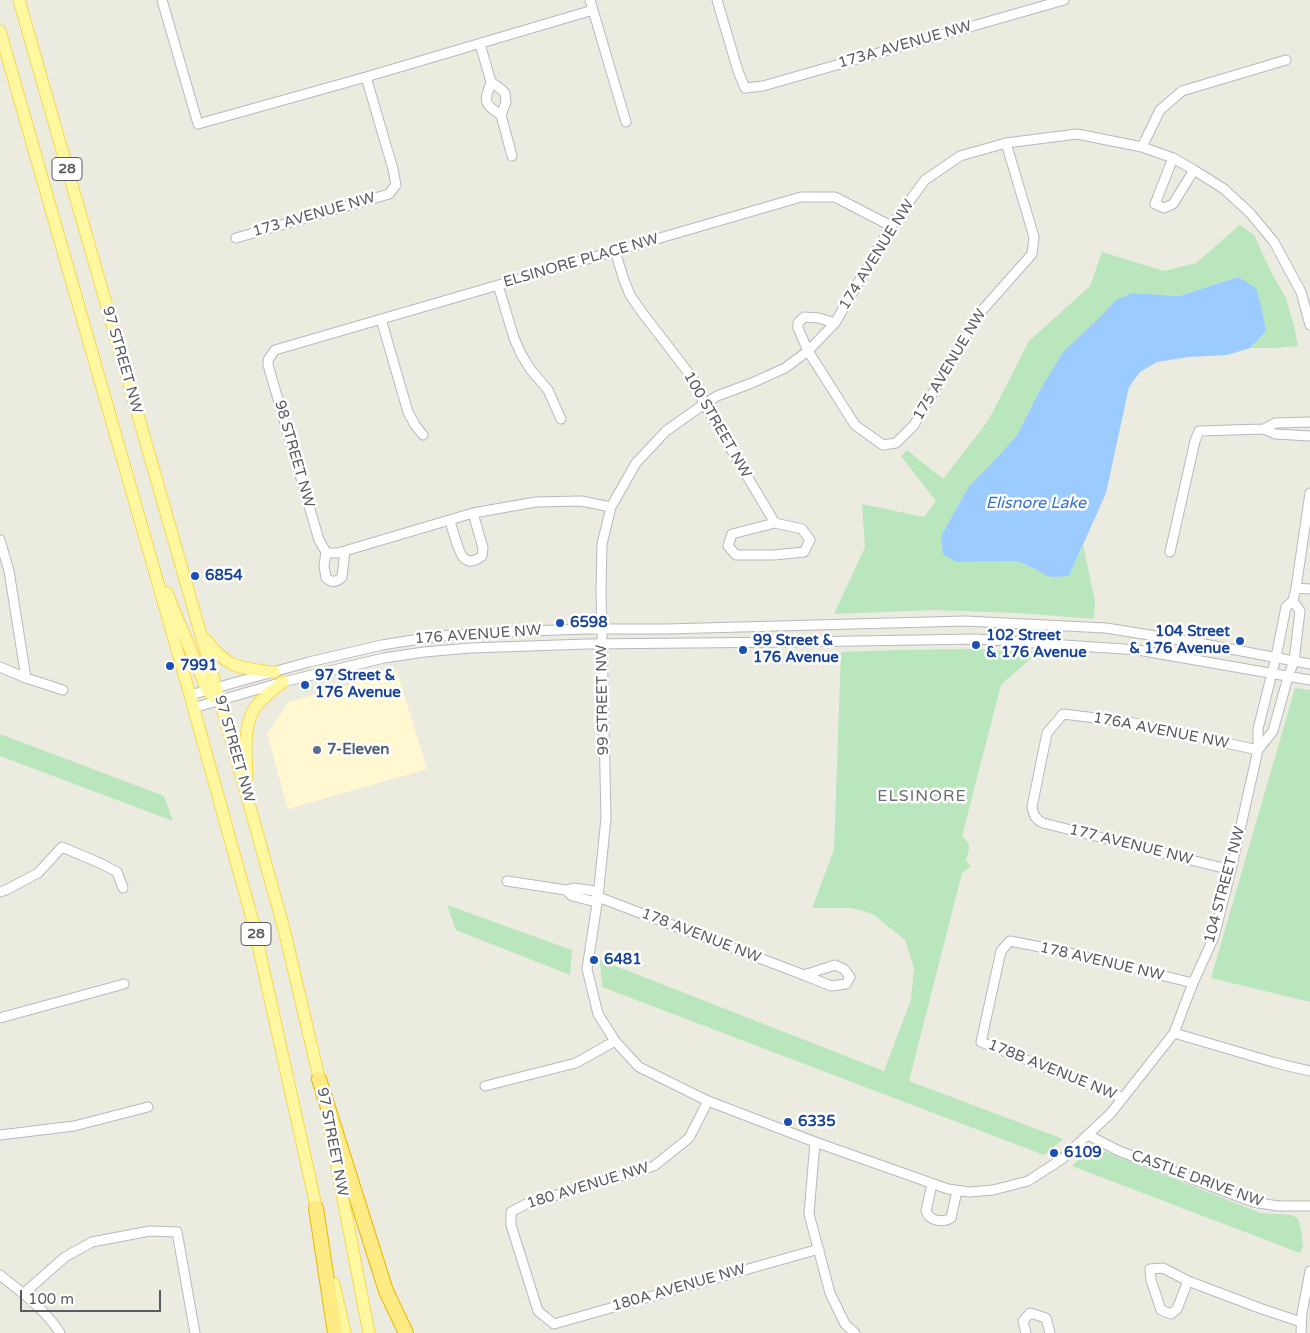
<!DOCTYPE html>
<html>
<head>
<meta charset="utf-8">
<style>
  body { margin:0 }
  #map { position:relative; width:1310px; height:1333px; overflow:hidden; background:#ecebdf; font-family:"Varela Round",sans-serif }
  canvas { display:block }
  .scale { position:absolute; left:20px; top:1290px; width:141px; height:22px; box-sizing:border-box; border:2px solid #585b61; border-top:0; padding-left:6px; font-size:15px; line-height:18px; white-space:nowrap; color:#585b61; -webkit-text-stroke:4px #fff; paint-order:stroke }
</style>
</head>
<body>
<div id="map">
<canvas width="1310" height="1333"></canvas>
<div class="scale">100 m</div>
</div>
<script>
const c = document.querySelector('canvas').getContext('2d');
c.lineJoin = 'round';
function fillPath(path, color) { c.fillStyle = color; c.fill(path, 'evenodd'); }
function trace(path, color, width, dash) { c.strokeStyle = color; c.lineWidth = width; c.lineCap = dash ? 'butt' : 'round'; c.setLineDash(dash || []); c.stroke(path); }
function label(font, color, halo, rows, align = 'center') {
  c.font = font + ' "Varela Round",sans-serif'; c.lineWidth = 5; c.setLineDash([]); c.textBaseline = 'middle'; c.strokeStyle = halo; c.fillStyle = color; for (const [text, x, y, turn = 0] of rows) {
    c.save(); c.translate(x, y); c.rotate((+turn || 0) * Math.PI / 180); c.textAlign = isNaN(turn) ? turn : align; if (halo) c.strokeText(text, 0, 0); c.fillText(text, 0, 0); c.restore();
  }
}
const commercial = new Path2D(`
  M397,671L427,769L288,809L267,734L289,702Z`);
const green = new Path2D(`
  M1240,225L1254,235L1272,274L1286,298L1294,326L1298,346L1274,348H1250L1266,330L1238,277L1179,296L1132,293L1116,300L1040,390L1017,435L990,465L969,486L941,536L955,562L1017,561L1037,570L1041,573L1069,576L1083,545L1095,601L1094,619L1019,613L933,610L834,614L865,547L862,504L924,517L936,501L901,456L907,450L943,479L988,421L1029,341L1090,286L1102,252L1164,271L1196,263Z
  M969,649L1038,652L1001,685L962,836C971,845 970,848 966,860L971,867L962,873L909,1081L1063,1139L1044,1155L602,987L600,960L884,1071L911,1000L914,968L905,940L874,915L864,911L851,908H812L834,850L841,652L896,650Z
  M1295,688L1310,690V1002L1211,978Z
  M0,734L164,796L173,821L0,756Z
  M447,905L572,950L570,975L456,930Z
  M1090,1148L1098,1149L1261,1213L1292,1215L1298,1219L1301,1229L1303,1247L1300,1253L1072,1166Z`);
const water = new Path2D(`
  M1238,277L1256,288L1262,310L1266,331L1250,348L1227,355L1188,357L1157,362L1140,372L1129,387L1106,493L1069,576L1053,577L1046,576L1037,570L1017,561L956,562L943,554L941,536L969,486L990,465L1017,435L1040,390L1063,352L1100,317L1116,300L1132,293L1179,296Z`);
const minor = new Path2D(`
  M162,0L198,124L366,77L593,10
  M590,0L626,122
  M717,0L738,71L745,88L763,86L1064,0
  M480,44L491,82L502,90L505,93L506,102L501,115L512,156
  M491,82C484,102 483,103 501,115
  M1142,147L1160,110L1182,91L1286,60
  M1173,158L1155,204L1164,208L1173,204L1194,170
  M236,238L389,194L396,185L393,169L366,77
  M615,251L624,280L630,295L641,311L694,380L704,404L775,523
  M498,285L514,338L521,354L531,370L548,390L561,419
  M381,319L408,412L415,425L423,435
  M835,323L819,318L804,317L798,323V328L808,351L855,425L883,445L896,443L914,425L978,315L1032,254L1034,237L1006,143
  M1310,325L1301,292L1274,242L1250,213L1224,189L1194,170L1173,158L1142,147L1077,134L1006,143L960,156L925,180L891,226L835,323L808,351L785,368L752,383L717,396L704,404L666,431L636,463L611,507L602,544L601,592L606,818L598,897L587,969L598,1014L615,1041L639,1067L708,1101L815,1142L948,1189L969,1192L993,1190L1028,1181L1062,1159L1111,1113L1174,1033L1193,983L1214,937L1231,870L1258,750V729L1276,657L1286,607L1293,601L1296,588L1310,493
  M1264,429L1275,423L1310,422
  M450,521C452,528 459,554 464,558C470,564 477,560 482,556L483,548L473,513
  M775,523L802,529L810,540L804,552L774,555H736L728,546L732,534Z
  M0,540L9,571L26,678
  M326,552L319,540L268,365V360L275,350L801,197H835L891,226
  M326,552L330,553H338L473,513L536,502L581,501L611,507
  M326,552L324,566L326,578C332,583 337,582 342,577L345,551
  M1170,552L1195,441L1199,431L1264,429L1275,434L1310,436
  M1296,588L1310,589
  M0,667L26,678L63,690
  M190,695L309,662L382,645L438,636L528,631L586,629H666L965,621L1106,628L1199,643L1310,664
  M193,708L283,682L384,658L424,652L471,648L587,644L795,642L976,639L1138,650L1310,680
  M1258,750L1273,731L1288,677L1294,661L1300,611L1293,601
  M1231,870L1043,823C1036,820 1033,815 1032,807L1047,733L1063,714L1129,722L1258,750
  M507,881L566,890L574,888L595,891L598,897
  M566,890L572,896L592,901L598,897
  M0,892L6,890L38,873L62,847L102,864L117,872L123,888
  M598,897L804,975L831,986L846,984L850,977L844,969L835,965L804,975
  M0,1018L124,984
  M1174,1033L1276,1063L1310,1071
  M485,1086L576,1063L615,1041
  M1123,1098L981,1042L1001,951L1010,941L1066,952L1193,983
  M708,1101L689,1138L654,1166L526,1204L511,1212V1225L538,1311L554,1324L819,1249
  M0,1135L74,1126L148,1107
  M1088,1135L1119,1151L1253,1202L1278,1206H1310
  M815,1142L809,1214L830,1293L845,1324L855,1333
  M932,1184L926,1211C929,1221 943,1223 951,1218L957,1191
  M0,1275C21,1292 46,1310 60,1333
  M1188,1281L1177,1309L1171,1314L1161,1310L1151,1280L1150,1269L1163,1268L1188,1281L1262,1309L1301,1322
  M23,1294L65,1257L92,1242L150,1231L177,1232L195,1333
  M1026,1333L1023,1321L1030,1313L1046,1318L1050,1333
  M1301,1333L1302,1313L1310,1271`);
const major = new Path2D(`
  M19,0L236,757L284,929L321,1086
  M0,31L190,695L253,922L318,1215
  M167,593L207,690L214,697L219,700
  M206,640C228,669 240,668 274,672
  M247,781C247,757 241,725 257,705C264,696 274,689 283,682
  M329,1126L369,1333
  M334,1284L345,1333`);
const highway = new Path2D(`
  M319,1079L386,1291L406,1333
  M316,1208L335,1333`);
const markers = [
  [195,576,5,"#1a4fb4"],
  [560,623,5,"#1a4fb4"],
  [1240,641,5,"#1a4fb4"],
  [976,645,5,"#1a4fb4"],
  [743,650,5,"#1a4fb4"],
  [170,666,5,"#1a4fb4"],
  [305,685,5,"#1a4fb4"],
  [317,750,5,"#5c6f8a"],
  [594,960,5,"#1a4fb4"],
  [788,1122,5,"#1a4fb4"],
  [1054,1153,5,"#1a4fb4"]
];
const shields = [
  [67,169,30],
  [256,934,30]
];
const shieldNames = [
  ["28",67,169],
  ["28",256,934]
];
const streetNames = [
  ["173A AVENUE NW",905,45,-16],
  ["173 AVENUE NW",314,215,-16],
  ["174 AVENUE NW",877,255,-58],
  ["ELSINORE PLACE NW",581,261,-16],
  ["97 STREET NW",122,360,74],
  ["175 AVENUE NW",950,365,-59],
  ["100 STREET NW",717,425,60],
  ["98 STREET NW",294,454,74],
  ["176 AVENUE NW",478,635,-4],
  ["99 STREET NW",603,700,-91],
  ["176A AVENUE NW",1161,731,11],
  ["97 STREET NW",234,749,74],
  ["177 AVENUE NW",1131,845,14],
  ["104 STREET NW",1225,885,-75],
  ["178 AVENUE NW",701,936,21],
  ["178 AVENUE NW",1102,962,13],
  ["178B AVENUE NW",1052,1070,22],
  ["97 STREET NW",332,1142,79],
  ["CASTLE DRIVE NW",1197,1179,20],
  ["180 AVENUE NW",588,1186,-17],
  ["180A AVENUE NW",679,1288,-16]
];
const transitNames = [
  ["6854",205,576],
  ["6598",570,623],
  ["104 Street",1230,632,"right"],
  ["& 176 Avenue",1230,649,"right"],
  ["102 Street",986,636],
  ["& 176 Avenue",986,653],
  ["99 Street &",753,641],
  ["176 Avenue",753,658],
  ["7991",180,666],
  ["97 Street &",315,676],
  ["176 Avenue",315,693],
  ["6481",604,960],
  ["6335",798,1122],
  ["6109",1064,1153]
];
const serviceNames = [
  ["7-Eleven",327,750]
];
const waterNames = [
  ["Elisnore Lake",1036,504]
];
const neighbourhoodNames = [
  ["ELSINORE",922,797]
];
fillPath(commercial, '#fff8d1');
fillPath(green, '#b9e6bd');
fillPath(water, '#9ccbff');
trace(minor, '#b7b9bf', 11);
trace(major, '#f9d84b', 13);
trace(highway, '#ebb700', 16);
trace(minor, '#fff', 9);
trace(major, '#fff8a1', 11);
trace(highway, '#ffeb83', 14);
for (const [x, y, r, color] of markers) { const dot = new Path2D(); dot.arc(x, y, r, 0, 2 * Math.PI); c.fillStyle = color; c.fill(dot); trace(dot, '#fff', 2); }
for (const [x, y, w] of shields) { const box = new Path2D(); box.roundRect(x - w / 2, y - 11.5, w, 23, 4); c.fillStyle = '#fff'; c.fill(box); trace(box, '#585b61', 1); }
label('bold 14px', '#585b61', null, shieldNames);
label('15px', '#585b61', '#fff', streetNames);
label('bold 15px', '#164399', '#fff', transitNames, 'left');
label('bold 15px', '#4e5e75', '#fff', serviceNames, 'left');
label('italic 16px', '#3972c8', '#fff', waterNames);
c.letterSpacing = '1px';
label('16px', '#696d73', '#fff', neighbourhoodNames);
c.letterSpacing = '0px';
</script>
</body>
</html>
